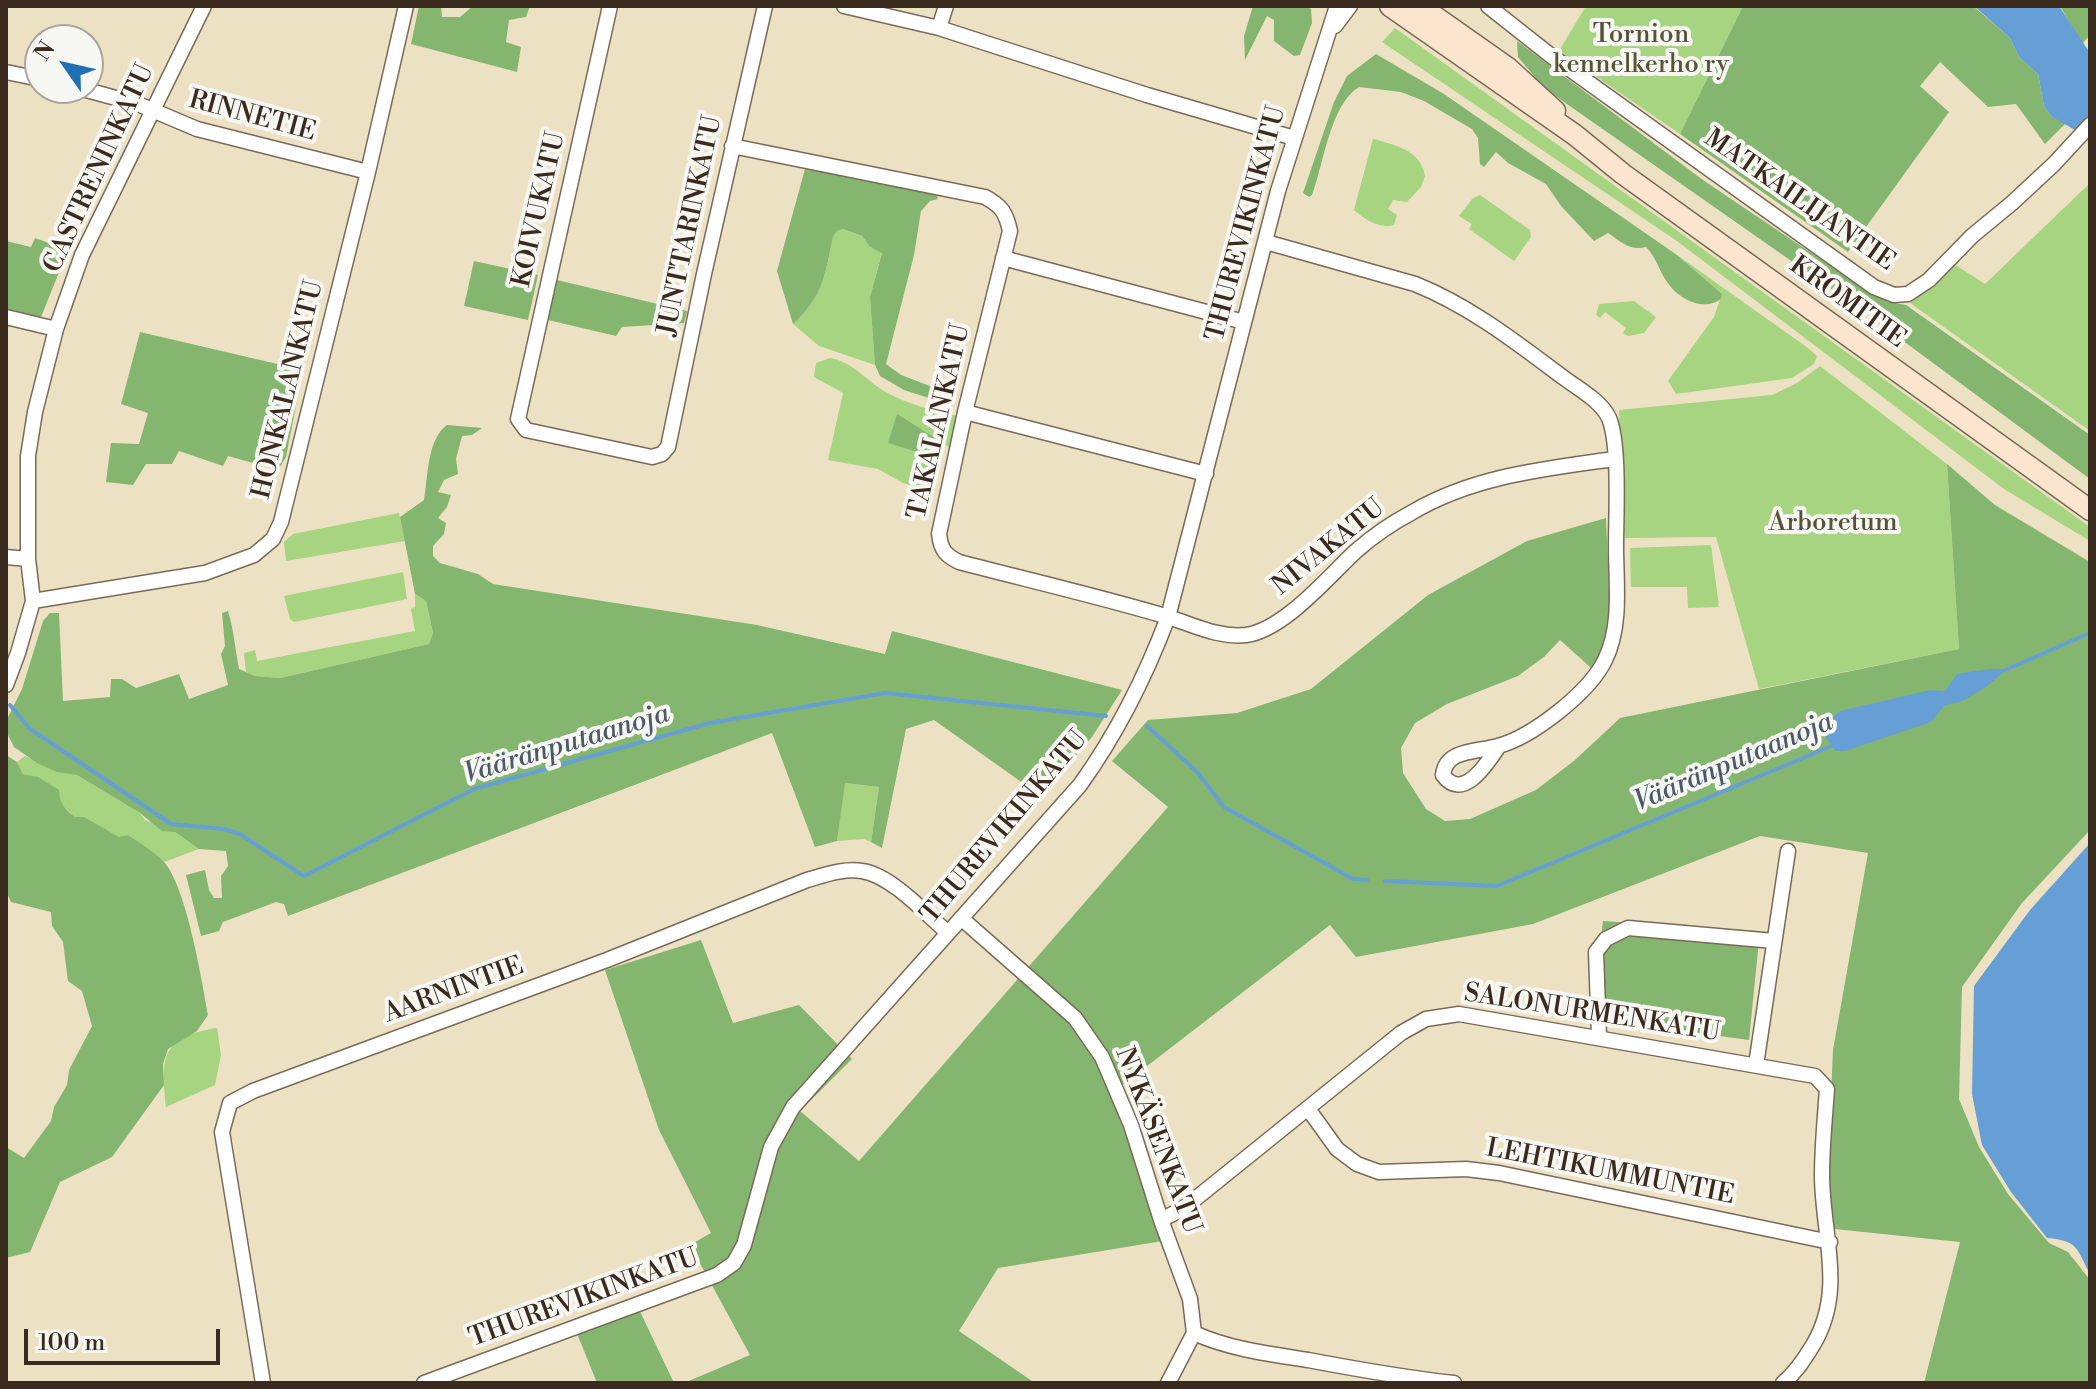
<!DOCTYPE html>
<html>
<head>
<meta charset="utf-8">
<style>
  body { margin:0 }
  #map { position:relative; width:2096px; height:1389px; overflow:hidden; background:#ede1c3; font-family:"Libre Bodoni",serif }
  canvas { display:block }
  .frame { position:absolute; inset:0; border:8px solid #3b2a1e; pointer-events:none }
  .north { position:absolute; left:24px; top:24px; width:80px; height:80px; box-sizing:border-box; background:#f6f6f2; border:2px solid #aba49d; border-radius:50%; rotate:304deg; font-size:22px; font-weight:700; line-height:32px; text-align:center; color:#3b2a1e }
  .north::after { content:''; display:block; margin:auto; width:28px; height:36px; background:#1f6fb2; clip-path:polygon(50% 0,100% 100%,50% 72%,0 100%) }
  .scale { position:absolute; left:24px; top:1329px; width:196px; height:36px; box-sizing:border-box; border:4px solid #3b2a1e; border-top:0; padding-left:10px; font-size:24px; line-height:28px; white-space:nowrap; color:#3b2a1e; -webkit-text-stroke:6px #f6f6f2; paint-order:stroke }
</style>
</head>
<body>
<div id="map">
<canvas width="2096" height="1389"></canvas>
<div class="frame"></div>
<div class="north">N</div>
<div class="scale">100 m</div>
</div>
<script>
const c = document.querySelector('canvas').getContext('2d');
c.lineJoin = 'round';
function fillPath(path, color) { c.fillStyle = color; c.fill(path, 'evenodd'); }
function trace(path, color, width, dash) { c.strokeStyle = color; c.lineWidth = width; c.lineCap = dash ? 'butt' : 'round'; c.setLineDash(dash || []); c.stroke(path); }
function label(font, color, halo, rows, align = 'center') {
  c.font = font + ' "Libre Bodoni",serif'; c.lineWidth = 8; c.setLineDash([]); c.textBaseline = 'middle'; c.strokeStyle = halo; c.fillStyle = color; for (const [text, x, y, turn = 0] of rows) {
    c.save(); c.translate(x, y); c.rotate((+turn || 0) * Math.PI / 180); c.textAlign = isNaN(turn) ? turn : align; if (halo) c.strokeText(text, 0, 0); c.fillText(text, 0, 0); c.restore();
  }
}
const green = new Path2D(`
  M1586,6H1743L1680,134L1559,51Z
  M1395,28L2090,527V541L2004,489L1677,241L1382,42Z
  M1373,139C1395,145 1421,150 1425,176L1421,187L1407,202L1393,200L1388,209L1397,215L1394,225C1379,229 1364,219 1354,210Z
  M2090,183V431L1910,303L1954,264L1985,284Z
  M1480,195L1530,230L1531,237L1514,261L1469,229L1472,224L1459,216L1472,199Z
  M843,229L862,236L870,247L882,252L870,297L875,365L819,346L793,324C823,297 825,275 833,237L837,231Z
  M1677,255L1808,348L1817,356L1814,364L1792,378L1676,394L1668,381L1714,317L1722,294Z
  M1634,301L1656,317L1644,333L1628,336L1623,333L1626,328L1605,312L1600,318L1596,315L1599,304Z
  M830,358C851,361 866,380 884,391C906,404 932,410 957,416L950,448L897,415L889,443L936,458L928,490L903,483L878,469L828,460L843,393L814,377L816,363Z
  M1820,366L1947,464L1959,649L1759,689L1716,537L1623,538L1619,410L1772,395L1797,383Z
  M399,513L405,541L286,561L284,542L293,534Z
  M1711,545L1719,607L1688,608L1687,587H1631L1630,548Z
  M403,572L407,599L294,622L290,619L284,596Z
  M415,594L426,601L433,634L429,644L280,678L255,676L246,672L244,653L255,650L257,661L415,631L411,609L415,607Z
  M25,756L57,771L77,775L140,813L145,820L175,832L199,849L164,862L128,835L119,838L84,817H75C54,801 54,780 23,774L17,762Z
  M844,783L879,787L871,842L864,839L837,841Z
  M217,1028L221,1055L215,1085L166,1107C161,1056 161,1037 217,1028Z`);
const forest = new Path2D(`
  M419,6H441L442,17H460L473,6H530L526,17L509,20L506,42L521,47L517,72L411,44Z
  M1253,6H1306L1311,9L1312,23L1300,55L1294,56L1274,41V20L1267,16L1245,60L1244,36Z
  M1743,6H1973L2010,38L2019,57L2038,74L2044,106L2051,116L2066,123L2045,144L2016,104L1988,107L1940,62L1920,86L1949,112L1848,252L1680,134Z
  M2060,6H2090V35L2082,44Z
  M1517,41L1703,180L1869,292L1888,302L1906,305L2090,435V479L1860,309L1544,88L1518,57Z
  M1376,54L1444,94L1677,255L1722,294L1721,299C1705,311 1682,301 1670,286C1660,274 1657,258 1646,247C1630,251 1621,242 1608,233L1594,241L1561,206L1546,184L1508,163L1496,152L1484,167L1480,164L1478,138L1472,129L1424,101L1401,92L1359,87C1330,105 1324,163 1312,195L1309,197L1303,193L1334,102L1347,76Z
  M805,169L936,192L938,199L930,201L921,211L914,255L886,364L901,375L943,391L938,401L904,390L880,376L875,365L870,297L882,253L870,247L862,236L843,229L837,231L833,237C825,275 823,297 793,324L777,271Z
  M35,238L68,250L41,317L6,309V241L31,247Z
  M474,261L538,275L528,320L464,306Z
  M557,280L687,311L684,323L622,327L616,336L548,320Z
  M140,332L303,370L286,457L278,470L228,456L223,466L179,451L172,464H146L133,485L106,482L111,443L139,444L148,413L121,404Z
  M897,414L943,443L936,458L888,443Z
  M447,425L482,428L472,435L462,436L456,459L458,474L444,480L438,492L451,495L447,507L438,518L446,523L444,534L433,546V556L440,563L478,574L493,584L757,625L885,654L892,631L1122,690L1092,737L1041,796L934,720L906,729L882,848L871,842L879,787L845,783L837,841L815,847L772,733L288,916L284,904L276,902L223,922L219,931L201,936L186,875L205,870L209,890L214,898H222L221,876L228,866L226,851L199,849L175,832L162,831L140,813L77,775L57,772L37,763L14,747L6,731V721L22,689L43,621L50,613H59L63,701L110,697L111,679H122L136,688L179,674L189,699L228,685L221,654L225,646L222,613L228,611C234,631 235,649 239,669L255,676L280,678L429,644L433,633L426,601L415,594L400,517L424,500C428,477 427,439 447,425Z
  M1947,464L1995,505L2090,562V830L2022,903L1962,987L1959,1099L1979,1147L2008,1194L2049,1243L2068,1252L2090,1280V1383H1924L1960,1242L1825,1228L1833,1050L1868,853L1760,836L1533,924L1356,957L1330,925L1116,1090L1169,1240L998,1268L959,1331L1035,1383H684L750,1355L690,1245L711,1233L659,1130L605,970L701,940L733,1023L799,1005L852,1059L800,1111L859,1161L1168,807L1112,761L1148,720L1237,713L1311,689L1428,595L1527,541L1606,518L1609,589L1622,591L1599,675L1560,640L1544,657L1518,676L1447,704L1415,723L1401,748L1403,773L1426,809L1445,821L1470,819L1536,790L1575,760L1620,718L1959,649Z
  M6,755L17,762L23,774L38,777L59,790C59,802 65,810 75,817H84L119,837L128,835C140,843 153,851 163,861C186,884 202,981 208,1015L197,1031L168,1049L163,1064L164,1085L112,1157L60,1182L30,1252L6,1258V1147L24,1158L51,1121L54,1107L67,1085L69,1070L92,1026L82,991L68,981L63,942L52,926L51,912L11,902L6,891Z
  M1603,921L1760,931L1749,1040L1591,1019Z
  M636,1303L674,1383H597L574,1326Z`);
const water = new Path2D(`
  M1974,6H2059L2090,53V139L2051,116L2044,106L2038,74L2019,57L2010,38Z
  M1989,669H2007L1986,687L1962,701L1944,706L1931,722L1845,751H1836L1825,736V724L1840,711L1931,690L1945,691L1957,674Z
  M2090,843V1274C2076,1248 2079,1241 2047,1238L2011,1192L1982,1145L1972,1094L1974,986L2030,910Z`);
const stream = new Path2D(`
  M2003,671L2090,633
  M10,705L29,728L171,824L224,829L240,834L304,876L474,789L710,723L885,693L1106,716
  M1147,726L1197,772L1224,807L1353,879L1367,880
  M1385,881L1497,886L1834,745`);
const street = new Path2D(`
  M610,6L518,419L526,430L652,457L662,454L668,447L704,274L765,6
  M844,6L939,28L1147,95L1294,138
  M1488,6L1550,55L1874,287L1894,295L1908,294L1929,280L1972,236L2012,203L2054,164L2090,125
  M1335,26L1350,6
  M939,28L946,6
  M6,72L40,79
  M79,88L138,104L197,129L368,172
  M732,146L985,197C1002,206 1006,213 1010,231L965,412L939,534C941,550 945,555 959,562C1028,580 1097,596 1165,616C1192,624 1217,638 1246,635C1284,630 1329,576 1356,551C1372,537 1392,523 1411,513C1473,476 1544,469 1614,459
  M1266,242L1415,284C1470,306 1517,343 1564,378C1579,389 1601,401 1609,418C1620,445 1616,515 1616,546C1616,582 1622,626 1605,660C1589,693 1532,737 1498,746C1484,750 1469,750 1456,756C1448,760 1444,766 1443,775C1463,803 1488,762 1499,746
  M1003,258L1244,322
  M6,317L56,329
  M965,412L1206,474
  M6,557L28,559
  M33,601L205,573L254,555L273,539L281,522L368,172L406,6
  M6,685L18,653L33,601L28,559V456L35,412L56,329L82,255L204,6
  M961,918L1075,1018L1102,1057L1131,1125L1161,1220L1190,1299L1194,1333L1168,1383
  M1599,1037L1596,952L1606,939L1628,928L1774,941
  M1756,1065L1788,851
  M1309,1110L1337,1149L1357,1164L1379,1172L1466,1169L1499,1173L1830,1242
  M1161,1220L1184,1208L1401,1033L1426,1019L1459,1014L1815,1076L1827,1089C1825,1117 1822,1147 1822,1175C1822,1234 1846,1290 1813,1345C1804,1360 1796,1372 1783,1383
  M1194,1333C1229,1349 1269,1354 1308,1360C1356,1369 1405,1378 1454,1383
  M263,1383L222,1132L230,1103L253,1091L607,960L807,880C825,875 844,868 862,871C891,875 926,914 948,933
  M424,1383L717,1275L734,1263L744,1245L771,1147L793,1107L1080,785C1118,732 1145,678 1168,617L1278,191L1337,6`);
const secondary = new Path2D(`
  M1390,6L1575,135L1623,174L2090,510
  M1420,6L1508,68L1555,111`);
const parkNames = [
  ["Tornion",1641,36],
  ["kennelkerho ry",1641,66],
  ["Arboretum",1833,524]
];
const streetNames = [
  ["RINNETIE",252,117,15],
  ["CASTRENINKATU",100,169,-65],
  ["MATKAILIJANTIE",1799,201,35],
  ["KOIVUKATU",540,210,-77],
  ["THUREVIKINKATU",1247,224,-75],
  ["JUNTTARINKATU",691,226,-78],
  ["KROMITIE",1847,303,36],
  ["HONKALANKATU",289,390,-76],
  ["TAKALANKATU",940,422,-77],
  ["NIVAKATU",1329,548,-39],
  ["THUREVIKINKATU",1005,828,-50],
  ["AARNINTIE",454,991,-20],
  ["SALONURMENKATU",1592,1014,9],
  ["NYKÄSENKATU",1157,1141,69],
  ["LEHTIKUMMUNTIE",1610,1173,11],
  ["THUREVIKINKATU",584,1299,-20]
];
const waterNames = [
  ["Vääränputaanoja",567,745,-17],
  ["Vääränputaanoja",1734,763,-23]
];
fillPath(green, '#a6d481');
fillPath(forest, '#84b66f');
fillPath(water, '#669fd5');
trace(stream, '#669fd5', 4);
trace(street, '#796a58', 17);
trace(secondary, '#796a58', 23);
trace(street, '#fff', 14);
trace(secondary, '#fce5cf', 20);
label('26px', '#565437', '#f6f6f2', parkNames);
label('26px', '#3b2a1e', '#f6f6f2', streetNames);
label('italic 28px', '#4c5967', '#f6f6f2', waterNames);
</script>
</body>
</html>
